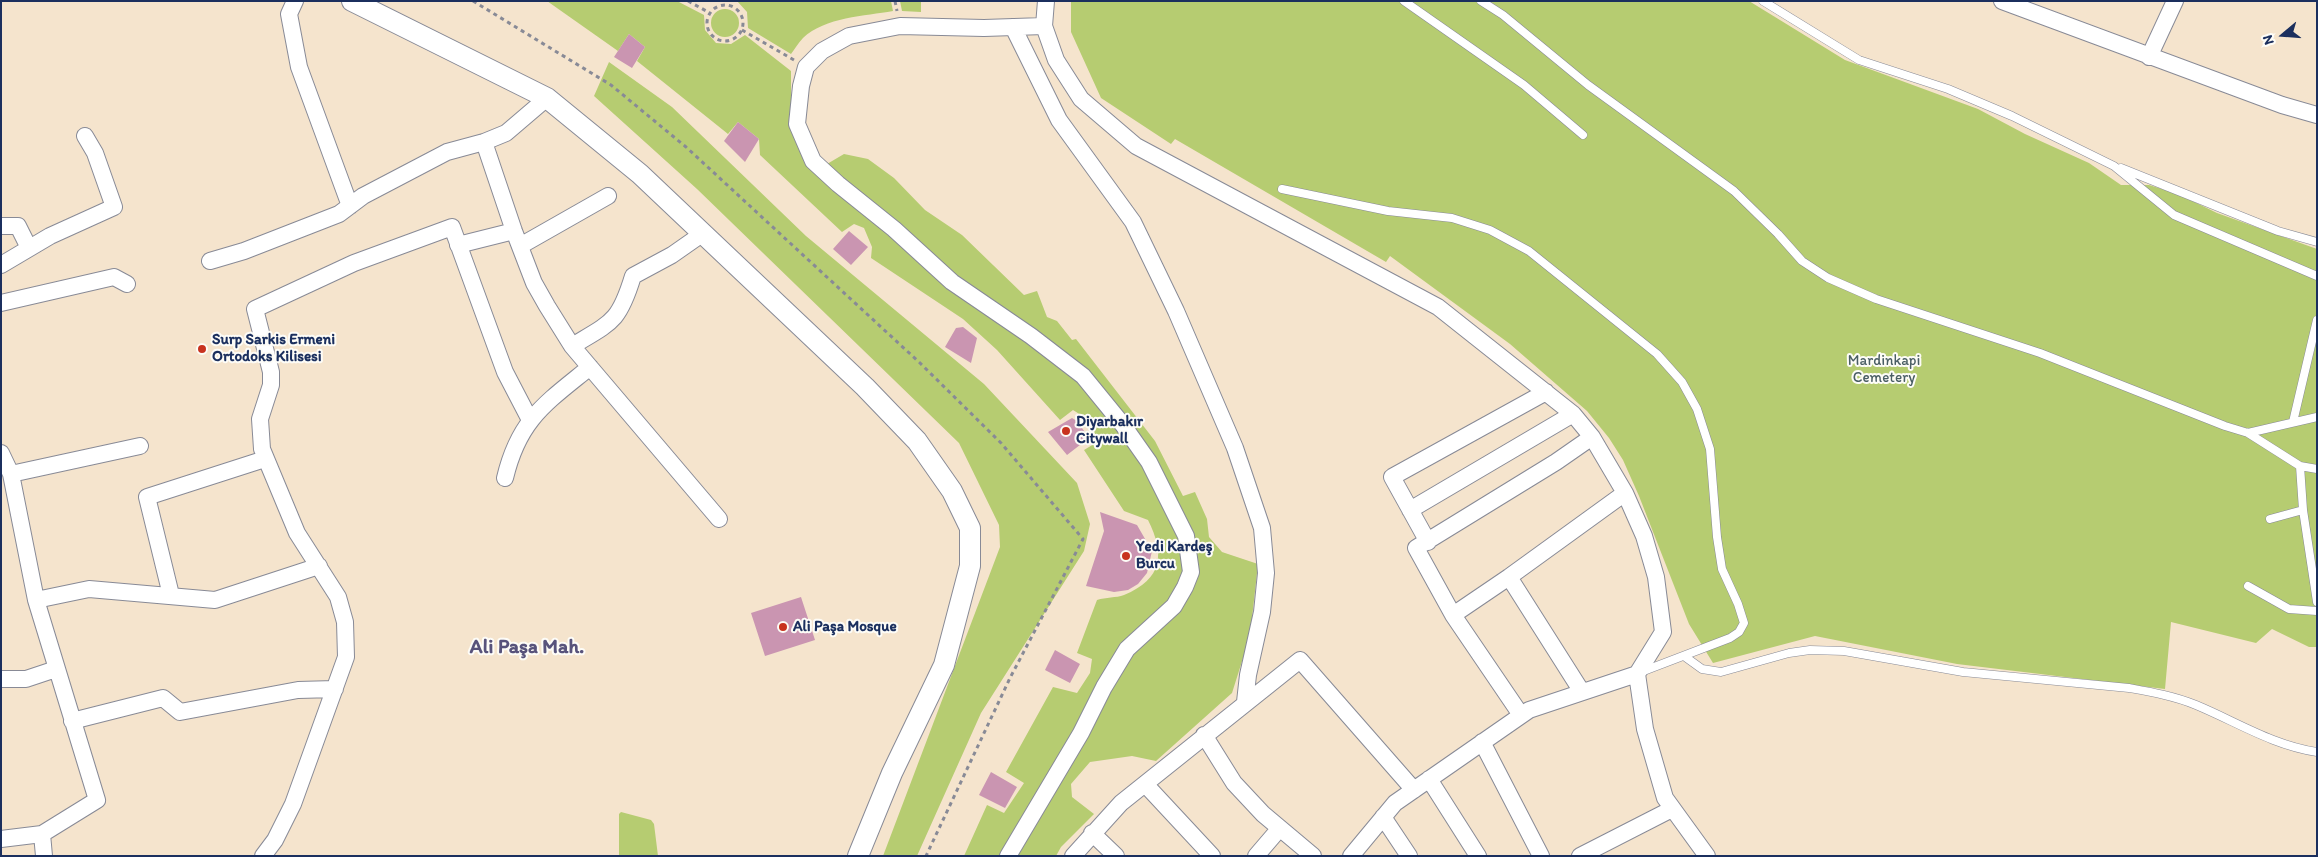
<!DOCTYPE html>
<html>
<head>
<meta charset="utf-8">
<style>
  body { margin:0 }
  #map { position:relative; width:2318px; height:857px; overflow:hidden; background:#f5e4cd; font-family:Itim,sans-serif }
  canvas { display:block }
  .frame { position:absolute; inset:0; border:2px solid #1b2f5e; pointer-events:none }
  .north { position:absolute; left:2258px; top:10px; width:50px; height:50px; -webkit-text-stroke:4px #fdfcf7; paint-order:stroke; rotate:252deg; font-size:14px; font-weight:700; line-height:20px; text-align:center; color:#1b2f5e }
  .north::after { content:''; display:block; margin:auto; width:18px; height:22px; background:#1b2f5e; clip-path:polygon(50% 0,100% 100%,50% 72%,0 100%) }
</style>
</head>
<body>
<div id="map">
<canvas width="2318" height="857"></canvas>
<div class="frame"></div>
<div class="north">N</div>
</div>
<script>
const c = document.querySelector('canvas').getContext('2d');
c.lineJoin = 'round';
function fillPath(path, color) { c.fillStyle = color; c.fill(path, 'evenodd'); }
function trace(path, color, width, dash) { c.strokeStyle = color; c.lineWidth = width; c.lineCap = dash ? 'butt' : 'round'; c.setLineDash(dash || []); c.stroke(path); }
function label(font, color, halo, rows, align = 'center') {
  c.font = font + ' Itim,sans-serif'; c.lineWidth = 4; c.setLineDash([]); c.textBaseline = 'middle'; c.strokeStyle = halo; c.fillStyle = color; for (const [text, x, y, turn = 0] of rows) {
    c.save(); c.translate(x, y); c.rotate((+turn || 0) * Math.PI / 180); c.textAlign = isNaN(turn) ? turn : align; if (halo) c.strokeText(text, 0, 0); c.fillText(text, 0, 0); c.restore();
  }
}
const green = new Path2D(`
  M547,1H677L704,15L705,30L716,43L731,44L745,35L791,71V101L795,135L827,164L844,154L868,159L894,178L925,210L962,235L1024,295L1037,291L1047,317L1057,321L1072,340L1076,339L1155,441L1183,496L1195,492L1207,519L1209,537L1222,552L1258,564L1250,636L1232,693L1156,761L1132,756L1090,762L1071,784L1072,797L1094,814L1061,847L1056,856H964L987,805L1004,813L1024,783L1006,772L1053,687L1077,693L1090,673L1092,659L1077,653L1097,600C1106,597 1116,598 1124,595C1163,579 1165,554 1148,520L1124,511L1084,450L1094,444C1094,429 1085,417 1073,410L1060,420L997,350L963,319L871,258L872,247L864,228L854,224L842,232L760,155L759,139L738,122L728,134L637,61L645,47L629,34L618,51Z
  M737,1H891L893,11C865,16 825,17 803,38C798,43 795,49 791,54L748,28L747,12Z
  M900,1H921V12L902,11Z
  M1071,1H1749L1845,60L1978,109L2025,134L2089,163L2121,185H2149L2178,194L2217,213L2317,249V647H2309L2272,629L2256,643L2171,622L2165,689L1957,664L1815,636L1713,663L1689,624L1639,496L1623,460L1609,438L1587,411L1510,344L1390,256L1386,262L1175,139L1171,144L1101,98L1071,32Z
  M711 23a14 14 0 1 1 28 0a14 14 0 1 1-28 0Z
  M609,62L672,107L806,236L984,384L1077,483L1090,524L1084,551L981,713L917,856H883L1000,547L999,525L959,443L697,189L594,96Z
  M621,812L651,820L654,824L658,856H619V814Z`);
const building = new Path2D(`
  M629,34L645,47L632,68L614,57Z
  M738,122L759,139L745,162L724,141Z
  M849,231L868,247L851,265L833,249Z
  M963,327L977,338L971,363L945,347L956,328Z
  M1072,418L1077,421L1089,438L1067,455L1048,432Z
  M1100,512L1137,525L1152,551L1147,573L1138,584L1128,590L1114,592L1086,586L1104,531Z
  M801,597L815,640L765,656L751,613Z
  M1055,650L1080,664L1070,683L1045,670Z
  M991,772L1017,787L1005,808L979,795Z`);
const path = new Path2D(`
  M473,1L611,85L686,147L920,363L1001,443L1083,539L1010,678L926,856
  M688,1L710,13
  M895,1L897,11
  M707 23a18 18 0 1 1 36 0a18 18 0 1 1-36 0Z
  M742,30L794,60`);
const service = new Path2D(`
  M1404,1L1524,85L1583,135
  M1481,1L1503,15L1588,85L1734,191L1778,234L1802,261L1828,278L1876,299L2040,353L2225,426L2248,433L2317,417
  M1763,1L1859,60L1948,89L2012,116L2114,166L2174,215L2317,276
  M2121,168L2278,231L2317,242
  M1282,189L1388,211L1452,218L1490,230L1529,251L1657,354L1682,382L1697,409L1710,449L1717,537L1722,569L1738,604L1744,623L1739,632L1730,638L1641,672
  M2293,422L2317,320
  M2248,433L2300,466L2317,469
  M2300,466L2303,510L2317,602
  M2270,519L2303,510
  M2248,586L2289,609L2317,611
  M1684,656L1702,669L1721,672L1789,653L1810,650L1844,651L1963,672L2129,688C2151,692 2174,696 2196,705C2237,722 2272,745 2317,752`);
const minor = new Path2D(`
  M295,1L289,14L299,67L350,206
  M1046,1L1044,26L1056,60L1081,99L1136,146L1438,307L1573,414L1592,437L1625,493L1644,536L1656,577L1663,632L1637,674L1529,710L1395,803L1351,856
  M2002,1L2282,105L2317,115
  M1013,27L1059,120L1133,222L1176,311L1235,448L1262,528L1266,573L1262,612L1248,675L1245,702
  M2149,57L2175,1
  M484,142L514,231L534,283L547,306L572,346L719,519
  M1,226H18L29,248
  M458,245L514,231
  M520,246L608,196
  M210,261L244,251L339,214L363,196L447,152L484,142L506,133L547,98
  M1,265L50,236L114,207L95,153L85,136
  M1,303L114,277L127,284
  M572,346C612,322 619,322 633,276L672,255L702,234
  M1,453L11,474L36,600L97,800L42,834L44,856
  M11,474L140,446
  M505,478C519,419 546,403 590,367
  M1410,510L1573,414
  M1428,542L1392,477L1546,392
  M1509,577L1582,692
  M171,595L147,497L265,459
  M36,600L89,589L215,600L319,566
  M1453,615L1416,548L1556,462L1592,437
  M1637,674L1645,729L1665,798L1707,856
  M1,679H26L56,669
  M1521,715L1453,615L1509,577L1625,493
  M72,721L163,698L180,712L298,690L335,689
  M1204,735L1234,783L1263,814L1313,856
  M1482,742L1541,856
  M1429,779L1478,856
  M1145,784L1212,856
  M1383,817L1409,856
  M1092,833L1116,856
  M1,839L42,834
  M263,856L275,840L293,804L346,657L345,622L338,597L297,533L262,449L260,419L271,385V372L255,309L354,263L452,227L505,372L530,420
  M1008,856L1081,733L1104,687L1127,649L1174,606L1185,587L1191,572L1186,536L1149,462L1123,425L1083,376L1031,336L952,282L894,229L838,184L813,161L797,124L801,86L806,67L822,51L849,36L900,26L984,28L1044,26
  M1073,856L1121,803L1300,660L1414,790
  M1256,856L1280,828
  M1580,856L1672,809`);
const tertiary = new Path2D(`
  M352,1L547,98L640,174L865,387L917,441L952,491L970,528V566L944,665L892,773L858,856`);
const markers = [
  [202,349,5,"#c8321e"],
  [1066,431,5,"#c8321e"],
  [1126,556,5,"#c8321e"],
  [783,627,5,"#c8321e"]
];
const poiNames = [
  ["Surp Sarkis Ermeni",212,340],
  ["Ortodoks Kilisesi",212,357],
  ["Diyarbakır",1076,422],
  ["Citywall",1076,439],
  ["Yedi Kardeş",1136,547],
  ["Burcu",1136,564],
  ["Ali Paşa Mosque",793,627]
];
const parkNames = [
  ["Mardinkapi",1884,361],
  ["Cemetery",1884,378]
];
const districtNames = [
  ["Ali Paşa Mah.",527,648]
];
fillPath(green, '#b6cc71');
fillPath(building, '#ca95b1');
trace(service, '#888a96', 9);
trace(minor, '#888a96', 18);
trace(tertiary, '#888a96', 22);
trace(path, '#888a96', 3, [4, 4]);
trace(service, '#fff', 8);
trace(minor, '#fff', 16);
trace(tertiary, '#fff', 20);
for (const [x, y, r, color] of markers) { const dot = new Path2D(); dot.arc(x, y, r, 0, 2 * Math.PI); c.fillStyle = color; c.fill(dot); trace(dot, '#fdfcf7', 2); }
label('bold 15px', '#1b2f5e', '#fdfcf7', poiNames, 'left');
label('15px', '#4a5e64', '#fdfcf7', parkNames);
label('bold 20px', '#58537b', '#fdfcf7', districtNames);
</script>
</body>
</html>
